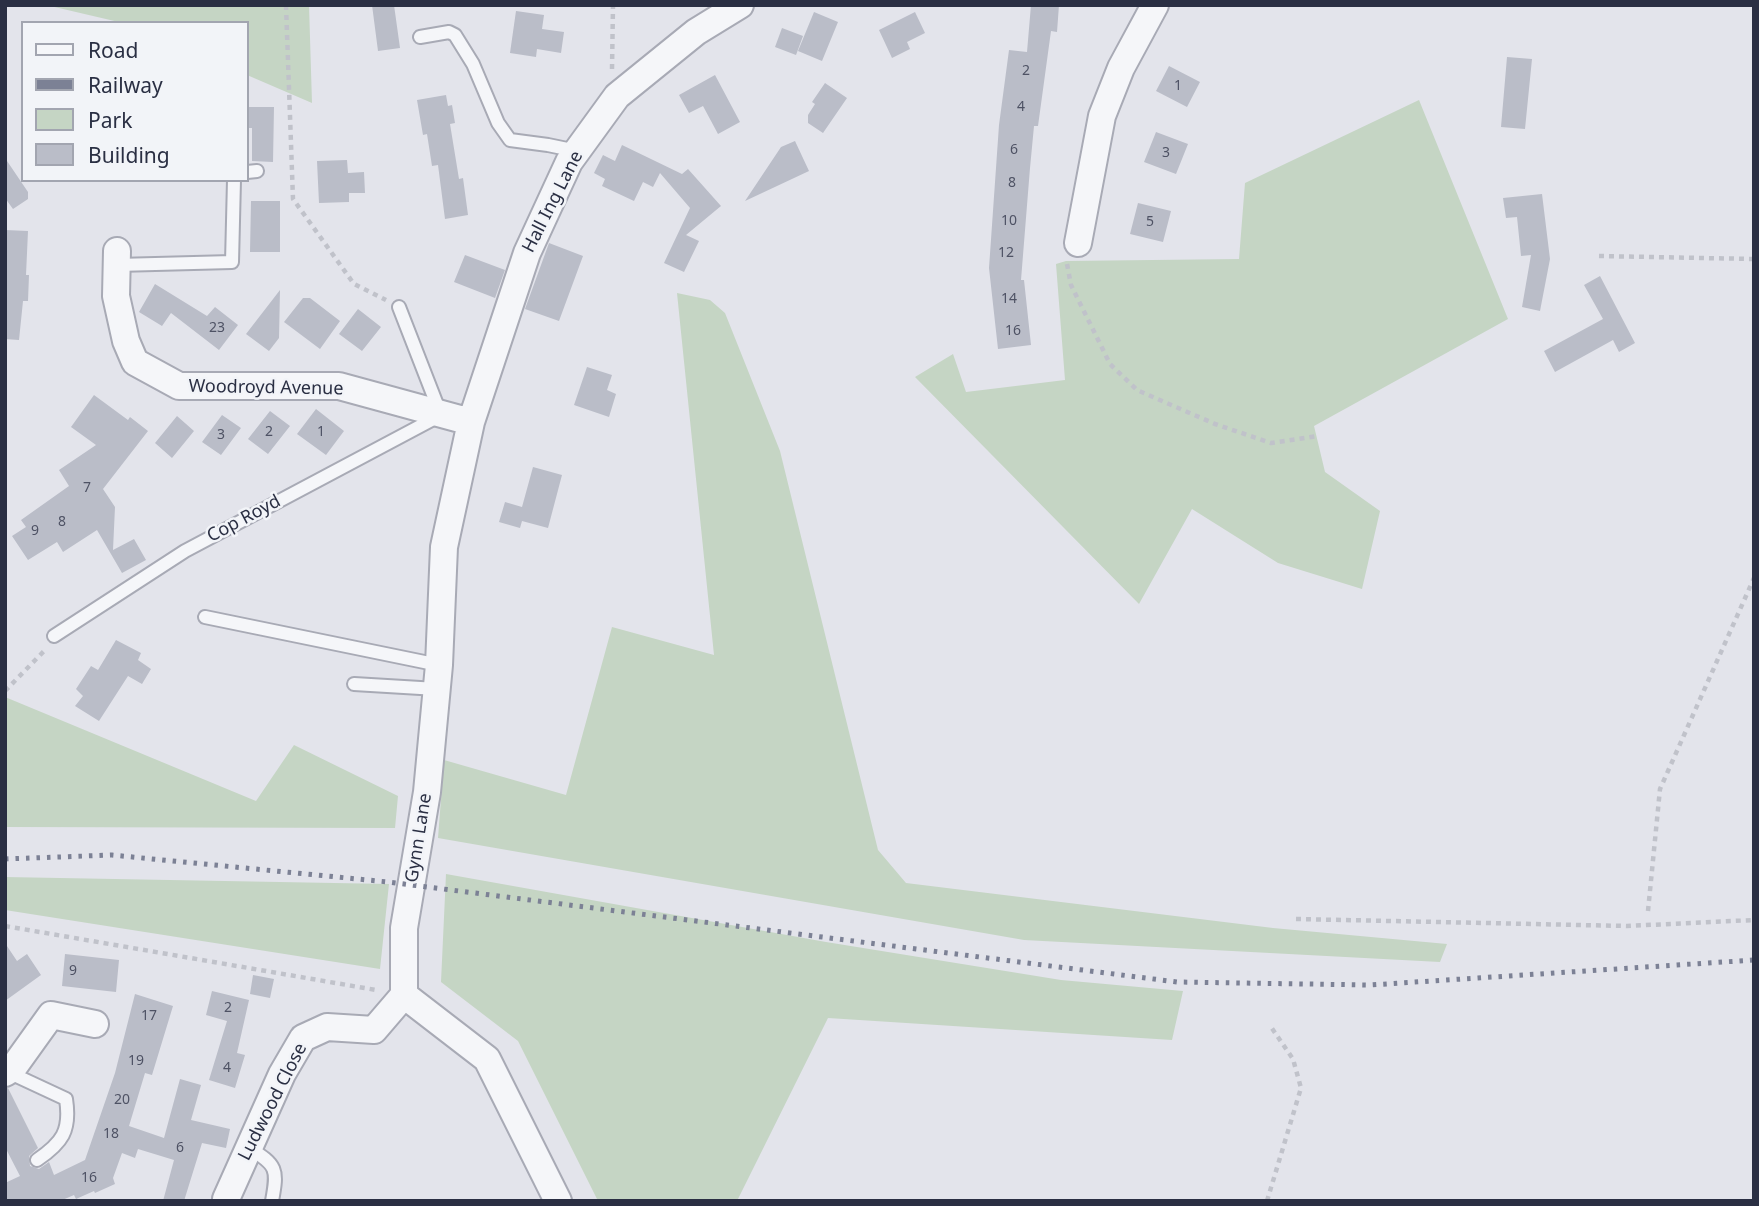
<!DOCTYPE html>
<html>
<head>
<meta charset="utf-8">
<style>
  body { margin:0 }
  #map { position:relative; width:1759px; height:1206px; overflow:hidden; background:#e3e4eb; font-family:"Noto Sans",sans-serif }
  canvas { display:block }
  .frame { position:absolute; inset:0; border:7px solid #2a2f43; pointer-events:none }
  .legend { position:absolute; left:21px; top:21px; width:228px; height:161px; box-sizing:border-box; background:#f2f4f8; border:2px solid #a2a5b0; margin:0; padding:9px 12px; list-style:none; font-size:21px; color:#2a2f43 }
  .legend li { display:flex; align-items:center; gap:14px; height:35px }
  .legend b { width:35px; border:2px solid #a2a5b0 }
</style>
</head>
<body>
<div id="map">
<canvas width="1759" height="1206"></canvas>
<div class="frame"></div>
<ul class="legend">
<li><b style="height:9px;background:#f5f6f9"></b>Road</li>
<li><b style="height:9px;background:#7c8195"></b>Railway</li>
<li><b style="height:19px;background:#c5d5c4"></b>Park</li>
<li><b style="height:19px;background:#babdc8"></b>Building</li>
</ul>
</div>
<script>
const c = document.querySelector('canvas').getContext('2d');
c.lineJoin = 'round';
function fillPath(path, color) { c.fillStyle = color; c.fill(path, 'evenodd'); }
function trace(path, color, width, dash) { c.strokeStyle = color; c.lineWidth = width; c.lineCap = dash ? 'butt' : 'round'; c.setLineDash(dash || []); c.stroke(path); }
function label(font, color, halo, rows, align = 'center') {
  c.font = font + ' "Noto Sans",sans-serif'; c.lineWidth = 5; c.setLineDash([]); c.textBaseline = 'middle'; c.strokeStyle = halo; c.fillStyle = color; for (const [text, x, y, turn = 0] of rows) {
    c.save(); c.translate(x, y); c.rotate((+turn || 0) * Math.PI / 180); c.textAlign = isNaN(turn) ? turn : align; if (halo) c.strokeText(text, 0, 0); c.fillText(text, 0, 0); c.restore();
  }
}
const green = new Path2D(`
  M46,5H309L312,103L247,75V23H123Z
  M1419,100L1508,319L1314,426L1325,472L1380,511L1362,589L1278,563L1192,509L1139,604L915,377L953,354L966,392L1065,380L1056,264L1066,261L1239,259L1245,183Z
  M677,293L710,300L725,313L780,451L878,850L906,883L1273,928L1447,944L1440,962L1024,940L438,838L444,760L566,795L612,627L714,655Z
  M5,697L256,801L294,745L398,796L395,828L5,827Z
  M446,874L826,942L1061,980L1183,991L1172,1040L828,1018L737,1201H598L518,1041L441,982Z
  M5,877L389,884L380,969L5,910Z`);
const building = new Path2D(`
  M372,5H394L400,48L378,51Z
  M1031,5H1059L1057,32L1051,31L1038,126H1034L1030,168L1021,280H1024L1031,345L998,349L989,268L999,125L1009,50L1027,52Z
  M516,11L544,15L542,29L564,32L561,53L537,49L536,57L510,53Z
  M814,12L838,22L822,61L798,51Z
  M915,12L925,33L907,42L910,49L892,58L879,30Z
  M782,28L803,36L796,55L775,47Z
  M1507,57L1532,59L1525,129L1501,127Z
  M1169,66L1200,82L1187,107L1156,91Z
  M715,75L740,122L718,134L703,106L689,113L679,95Z
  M825,83L847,98L823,133L808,123V115L815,104L812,102Z
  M446,95L448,106L452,105L455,123L450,124L459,179L463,178L468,215L445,219L438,165L432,166L427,134L423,135L417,100Z
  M247,107H274L273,162L252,161V128H247Z
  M1156,132L1188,144L1176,174L1144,162Z
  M795,141L809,171L745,201L781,147Z
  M622,145L682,174L688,169L721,206L686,235L699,241L684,272L664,263L690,208L660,173L653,187L643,182L634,201L602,186L605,179L594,173L603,155L615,161Z
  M5,158L28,192V199L13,209L5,198Z
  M347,160L348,173L364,172L365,193H349V202L319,203L317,161Z
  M1542,194L1550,259L1540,311L1522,307L1531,255L1521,256L1517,217L1506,218L1503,198Z
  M251,201H280V252H250Z
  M1138,203L1171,211L1163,242L1130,234Z
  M5,230L28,231L26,275H29L28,301H23L19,340L5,339Z
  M549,243L583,256L559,321L525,309Z
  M465,255L505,270L495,298L454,282Z
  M1600,276L1635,343L1619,352L1613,340L1555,372L1544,351L1603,319L1584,285Z
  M155,284L207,316L215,307L238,325L219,350L171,313L162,326L139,312Z
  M280,290L279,338L269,351L246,334Z
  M303,298H310L340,321L320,349L284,322Z
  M358,309L381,327L362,351L339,334Z
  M587,367L612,375L607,390L616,394L609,417L574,405Z
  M94,395L128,420L130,417L148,431L103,489L115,507L113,550L134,539L146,560L122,573L97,530L63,552L57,542L28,560L12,536L26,527L21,520L69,486L59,470L96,445L71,427Z
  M316,409L344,431L326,455L297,434Z
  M270,411L290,426L268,454L248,439Z
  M222,415L241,428L221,455L202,442Z
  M177,416L194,431L172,458L155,443Z
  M533,467L562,475L548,528L522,521L520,528L499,522L505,502L522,507Z
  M116,640L141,653L138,660L151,669L142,684L128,676L99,721L75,706L83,696L76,689L91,666L98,670Z
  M5,943L17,961L27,954L41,975L5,1001Z
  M65,954L119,960L116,992L62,986Z
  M253,975L274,979L270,998L250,994Z
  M212,991L249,1000L237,1053L245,1055L235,1088L209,1080L227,1021L206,1015Z
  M135,994L173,1006L152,1075L145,1073L129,1126L164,1138L180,1079L201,1085L191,1120L230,1129L226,1148L202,1143L184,1201H163L174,1160L138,1149L135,1158L122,1153L113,1178L115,1184L95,1193L94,1191L76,1199L74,1195L60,1201H5V1183L20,1176L5,1147V1089L8,1088L38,1148L29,1156L30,1166L39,1169L49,1162L54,1175L85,1160L115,1073Z`);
const path = new Path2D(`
  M286,5L293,199L354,284L386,300
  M612,69L613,5
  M1599,256L1754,259
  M1067,264L1071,285L1110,364L1137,390L1215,424L1271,443L1317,436
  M5,691L46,649
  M1648,911L1660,789L1754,578
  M1296,919L1627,926L1754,920
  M5,926L376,990
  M1267,1201L1301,1088L1293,1059L1271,1027`);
const lane = new Path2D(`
  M420,37L449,32L455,35L473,64L498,123L510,140L548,145L577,151
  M247,172L257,171
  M117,265L232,262L234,180
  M205,617L439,665
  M54,636L185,551L441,415L399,307
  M354,684L437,689
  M8,1072L66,1099C71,1131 62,1143 37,1160
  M249,1148C277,1165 278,1169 272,1201`);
const street = new Path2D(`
  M1078,243L1102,116L1121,68L1155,5
  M117,251L116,296L126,341L135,362L179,386H339L471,422
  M5,1073L13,1068L51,1015L95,1024
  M226,1199L282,1074L303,1038L327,1027L374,1030L404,995
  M558,1201L487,1059L404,995V928L427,792L439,665L444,547L471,422L527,253L569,162L617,96L696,32L740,5`);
const rail = new Path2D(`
  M5,859L112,855L388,882L1177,982L1370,985L1754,960`);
const numberNames = [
  ["2",1026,71],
  ["1",1178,86],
  ["4",1021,107],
  ["6",1014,150],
  ["3",1166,153],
  ["8",1012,183],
  ["10",1009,221],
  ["5",1150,222],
  ["12",1006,253],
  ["14",1009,299],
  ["23",217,328],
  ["16",1013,331],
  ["2",269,432],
  ["1",321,432],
  ["3",221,435],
  ["7",87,488],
  ["8",62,522],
  ["9",35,531],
  ["9",73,971],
  ["2",228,1008],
  ["17",149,1016],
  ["19",136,1061],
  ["4",227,1068],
  ["20",122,1100],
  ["18",111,1134],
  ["6",180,1148],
  ["16",89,1178]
];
const streetNames = [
  ["Hall Ing Lane",553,202,-63],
  ["Woodroyd Avenue",266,388,1],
  ["Cop Royd",244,519,-28],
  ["Gynn Lane",419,838,-81],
  ["Ludwood Close",273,1102,-63]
];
fillPath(green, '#c5d5c4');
fillPath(building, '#babdc8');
trace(lane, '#a8aab5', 16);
trace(street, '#a8aab5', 30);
trace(path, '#c0c2ca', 4.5, [5, 5]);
trace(lane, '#f5f6f9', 12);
trace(street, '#f5f6f9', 26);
trace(rail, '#7c8195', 5, [3.5, 7]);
label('14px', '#4e5264', null, numberNames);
label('18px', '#2a2f43', '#f2f4f8', streetNames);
</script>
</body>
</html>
